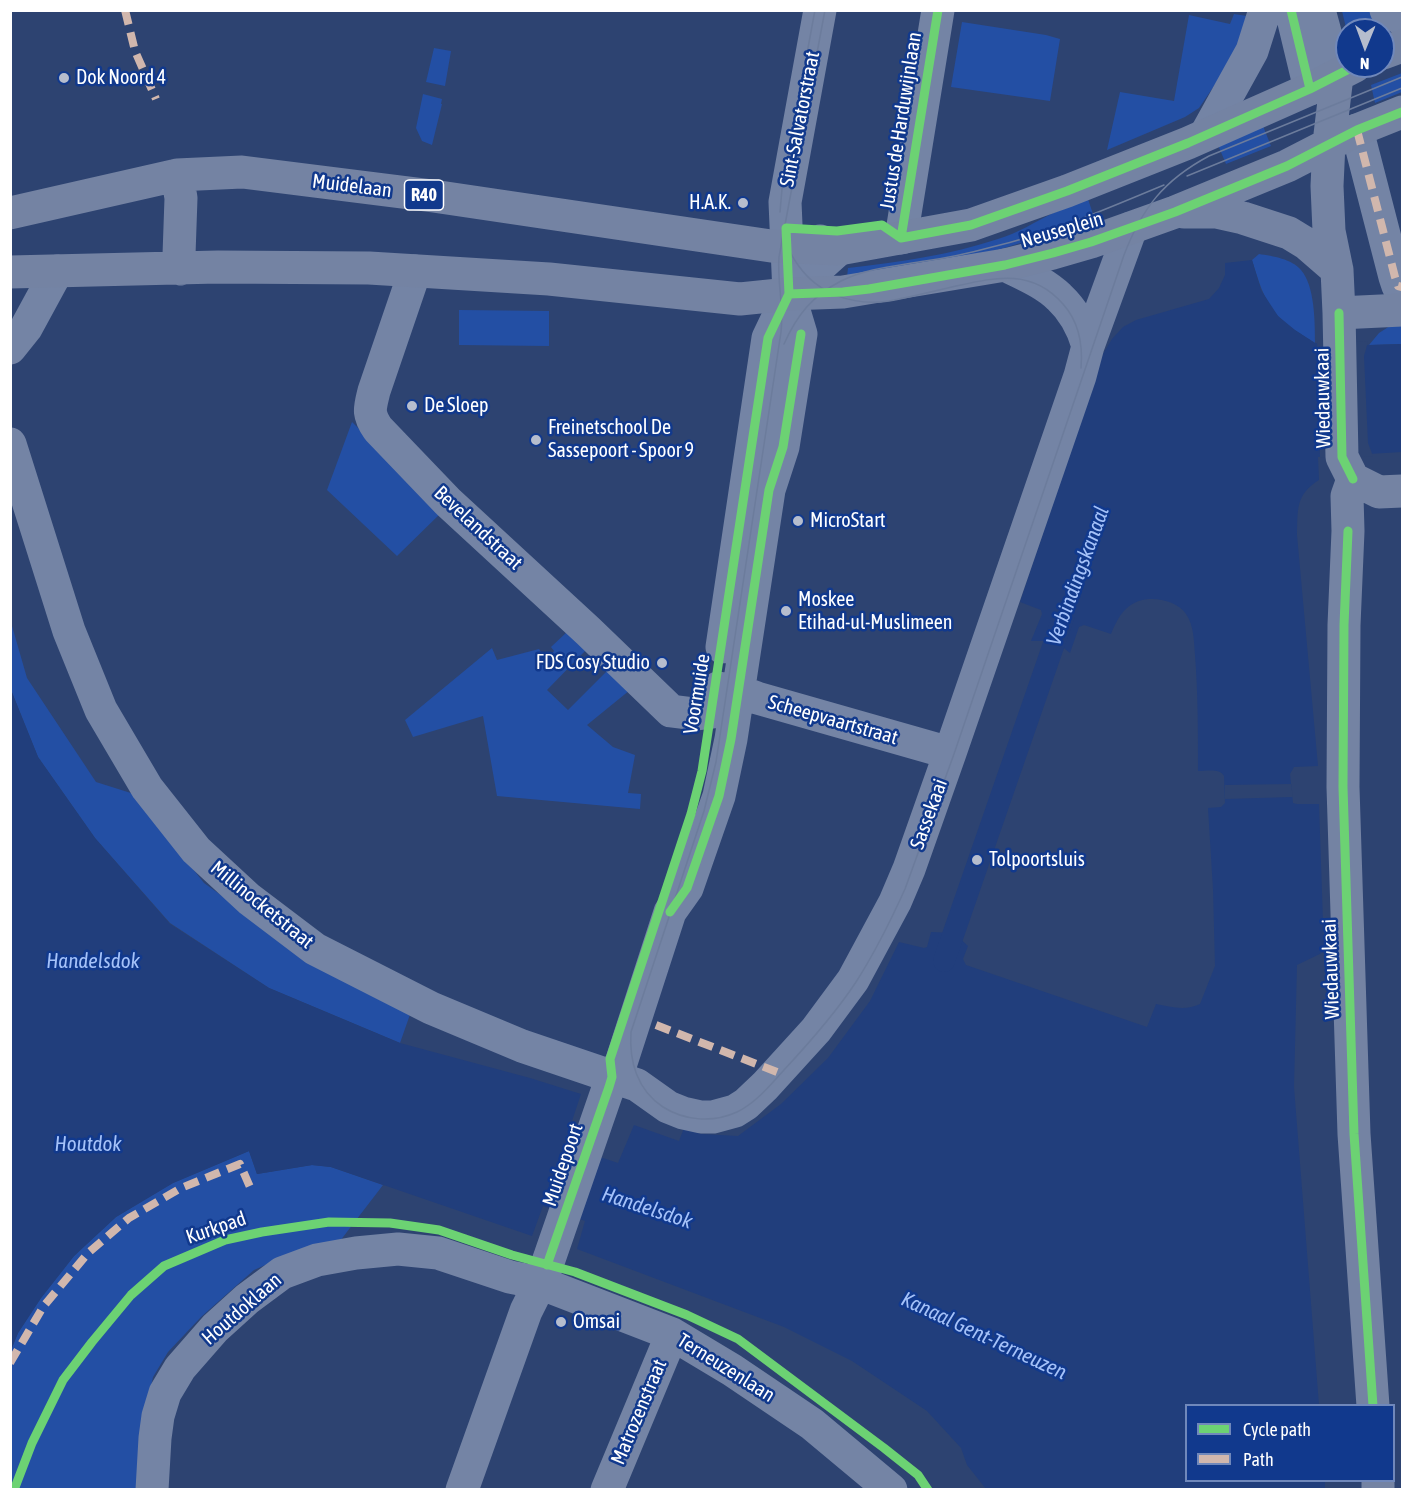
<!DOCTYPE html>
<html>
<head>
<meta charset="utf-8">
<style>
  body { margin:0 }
  #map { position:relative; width:1413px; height:1500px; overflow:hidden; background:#2d4371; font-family:"Asap Condensed",sans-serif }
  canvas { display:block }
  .frame { position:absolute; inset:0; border:12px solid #fff; pointer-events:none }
  .legend { position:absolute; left:1185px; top:1404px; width:210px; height:78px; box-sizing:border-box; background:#11398d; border:2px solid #7088bb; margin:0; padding:8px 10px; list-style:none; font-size:18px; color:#fff }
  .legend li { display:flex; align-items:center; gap:12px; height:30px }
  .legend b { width:30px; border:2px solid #7088bb }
  .north { position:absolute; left:1335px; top:18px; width:60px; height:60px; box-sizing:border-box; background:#11398d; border:2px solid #7088bb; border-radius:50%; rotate:181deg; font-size:16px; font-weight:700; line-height:24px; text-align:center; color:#fff }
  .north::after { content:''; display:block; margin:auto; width:21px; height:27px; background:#b6bdcd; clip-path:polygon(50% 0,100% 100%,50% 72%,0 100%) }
</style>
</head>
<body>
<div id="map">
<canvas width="1413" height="1500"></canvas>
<div class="frame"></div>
<ul class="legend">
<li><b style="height:8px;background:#6cd273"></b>Cycle path</li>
<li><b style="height:8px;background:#d1b7ad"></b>Path</li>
</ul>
<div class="north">N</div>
</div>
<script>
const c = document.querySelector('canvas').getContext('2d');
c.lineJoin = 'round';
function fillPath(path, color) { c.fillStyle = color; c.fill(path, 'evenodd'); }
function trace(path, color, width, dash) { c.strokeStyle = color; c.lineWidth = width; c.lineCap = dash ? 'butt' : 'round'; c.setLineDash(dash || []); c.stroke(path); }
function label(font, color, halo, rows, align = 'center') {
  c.font = font + ' "Asap Condensed",sans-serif'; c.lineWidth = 5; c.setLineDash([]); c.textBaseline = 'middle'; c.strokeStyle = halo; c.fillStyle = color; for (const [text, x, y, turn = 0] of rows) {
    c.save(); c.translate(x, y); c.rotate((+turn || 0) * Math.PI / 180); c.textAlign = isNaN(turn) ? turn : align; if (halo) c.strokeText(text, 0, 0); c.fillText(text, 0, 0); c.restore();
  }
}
const green = new Path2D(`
  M1342,11H1373L1402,27L1383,34V30H1347V32Z
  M1234,14L1247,16L1237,46L1225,70L1199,108L1185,117L1107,150L1120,92L1174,101L1189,15L1230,24Z
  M962,22L1046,35L1060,39L1050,101L951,87Z
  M434,48L451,51L445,86L426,82Z
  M1402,73V92L1375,103L1371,85Z
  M423,94L442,99L441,104H442L432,145L422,141L416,128Z
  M1263,126L1271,146L1226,164L1218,145Z
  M1088,199L1095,220L1001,249L952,261L847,277L848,268C899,262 950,255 998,239C1018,233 1035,222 1053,213C1065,208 1076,204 1088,199Z
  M1259,254C1273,256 1292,259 1301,270C1315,286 1315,323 1315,343C1303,335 1287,327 1277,315C1263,299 1258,279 1252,260Z
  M459,310L549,311V346L459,345Z
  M1393,324H1402V344L1369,345L1379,333Z
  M352,422L443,511L397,556L327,490Z
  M10,619L27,678L96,782L134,794L204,883L292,946L413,1006L400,1043L269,988L170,923L95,838L38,757L11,690Z
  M568,631L587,649L547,690L568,710L608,670L630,690L587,725L613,747L635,755L628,793L641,794L640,809L497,796L483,716L413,737L405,720L492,648L497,660L539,649L546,659L550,656L554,651L551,647Z
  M249,1151L257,1174L312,1165L331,1167L383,1185L340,1241L295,1252L254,1270L201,1317L168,1352L153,1377L141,1433L139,1489L11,1490V1350L18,1333L41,1298L74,1256L116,1217L173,1183Z`);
const water = new Path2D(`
  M1252,260L1261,290L1278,316L1295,330L1315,343L1371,345L1402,344V452L1318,457L1319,480C1295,495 1298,510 1297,535L1318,766L1294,767L1290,774L1293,803L1297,804H1319L1324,952L1297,965L1294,1087L1319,1405L1186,1406V1480L1325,1481V1489H986L967,1465L961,1448L927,1411L852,1361L784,1327L577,1249L585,1221L543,1206L532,1236L331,1167L312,1165L257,1174L249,1151L173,1183L116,1217L74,1256L41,1298L18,1333L11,1350V690L38,757L95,838L170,924L269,988L400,1043L530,1078L581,1094L564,1145L618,1163L634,1125L679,1141L684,1128L701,1134L738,1136L781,1104L828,1058L870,1001L899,942L924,948L927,947L931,932L954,933L968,946L963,959L966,965L1147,1027L1156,1004C1170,1007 1186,1011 1200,1004L1215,966L1213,889L1208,808L1221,807L1225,803L1224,776C1220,768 1207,771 1198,771C1198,732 1198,694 1195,655C1194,642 1194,625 1186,614C1179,603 1162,598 1149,599C1127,601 1119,615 1111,634L1084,625L1079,627L1070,653L1055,641H1031L1042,614L1041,610L1020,602L1103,354L1112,339L1123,327L1136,320L1209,299L1219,288L1225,275V263Z`);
const pier = new Path2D(`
  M1317,340L1368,342L1364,356L1368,443L1373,456L1320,458Z
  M1291,784L1293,797L1225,799V785Z`);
const canal = new Path2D(`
  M944,961L1065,612`);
const minor = new Path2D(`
  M1291,10L1310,89
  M1319,10L1337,76
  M1386,10L1402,19
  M1357,130L1395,277L1398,286L1402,287
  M1206,134L1252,51L1265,10
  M901,238L938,10
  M1005,265C1023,274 1045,283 1059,297C1073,310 1083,329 1088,346
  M415,271L374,391C370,408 367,413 378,429L448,502L588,631L671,711L695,714L712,712
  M10,348L26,328L57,271
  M10,444L69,631L101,710L147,788L196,850L249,899L315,949L431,1008L522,1046L637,1085L668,1107L683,1113L701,1117H713L735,1111L746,1104L765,1086L816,1030L853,980L895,902L909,869L950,753L1080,376L1088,346L1131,228
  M722,647L768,338L789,294L839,249L820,241
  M718,688L738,691L757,698L950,753
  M152,1490L155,1438L158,1416L165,1393L180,1368L215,1328L247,1299L282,1273L317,1260L356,1253L398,1249L438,1253L510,1277L540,1283L672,1334L732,1370L812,1424L891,1490
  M462,1490L526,1311L540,1283L547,1265L612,1077L621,1063L670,912L687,888L719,796L731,739L769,490L783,447L801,334L789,294L785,202L820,10
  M607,1490L672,1334`);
const major = new Path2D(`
  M1383,53L1402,46
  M1337,76L1329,143L1327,186L1329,231L1337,270L1339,313L1342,457L1353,479L1347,496L1348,531L1344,625L1343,787L1354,1134L1373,1406
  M177,175L181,198L179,255L181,269
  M1184,212H1216L1243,218L1289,233L1307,244L1337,270
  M10,213L177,175L242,172L433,196L771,246L839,249L971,225L1067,191L1188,143L1310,89L1355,66
  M10,272L218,267L369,268L549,279L740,299L789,294L843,292L1005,265L1053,253L1091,242L1175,212L1287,166L1357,130L1402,112
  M1339,313L1402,310
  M1353,479L1379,492L1402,491
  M1378,1480V1490`);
const tram = new Path2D(`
  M825,10L779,257C777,282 784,307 781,332L716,762L704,811L631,1032C629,1061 637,1090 663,1107C685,1121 713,1123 737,1112C756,1103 770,1085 784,1070C810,1042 835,1014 856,982C874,954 891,920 905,889L954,754L1124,255C1142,208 1164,180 1209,156L1402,77
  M1187,176L1402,88
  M780,212L782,189L815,10
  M783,236C787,246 792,257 798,265C819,295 854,306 889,301C910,297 931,292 952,287C993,278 1031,267 1063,304C1079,322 1083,345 1081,368
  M784,344C797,315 812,296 841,281C867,268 897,266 925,261C948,258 970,253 992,247C1052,233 1108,208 1164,185`);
const quiet = new Path2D(`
  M125,10L135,51L156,99
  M1357,130L1395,277L1398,286L1402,287
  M656,1025L777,1072
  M10,1363L43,1307L88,1253L129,1218L181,1188L240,1164L250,1187`);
const cycleway = new Path2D(`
  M1291,10L1310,89
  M901,238L971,225L1067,191L1188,143L1310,89L1355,66
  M901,238L938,10
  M789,294L843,292L869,289L1005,265L1053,253L1091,242L1175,212L1287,166L1357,130L1402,112
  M1339,313L1342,457L1353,479
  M1348,531L1344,625L1343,787L1354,1134L1373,1406
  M670,912L687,888L719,796L731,739L769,490L783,447L801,334
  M547,1265L609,1087L612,1077L610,1059L691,814L702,771L768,338L789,294L786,228L837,231L882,225L901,238
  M14,1490L32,1443L63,1380L92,1342L131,1295L164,1266L225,1240L262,1232L329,1222L390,1223L439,1230L512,1255L575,1272L687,1315L738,1339L884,1448L918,1475L928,1490`);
const markers = [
  [64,78,6,"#b6bdcd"],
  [743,203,6,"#b6bdcd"],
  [412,406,6,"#b6bdcd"],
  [536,440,6,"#b6bdcd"],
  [798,521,6,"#b6bdcd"],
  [786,611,6,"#b6bdcd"],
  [662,663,6,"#b6bdcd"],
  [977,860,6,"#b6bdcd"],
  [561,1322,6,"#b6bdcd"]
];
const shields = [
  [424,195,39]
];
const shieldNames = [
  ["R40",424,195]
];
const poiNames = [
  ["Dok Noord 4",76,78],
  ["H.A.K.",731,203,"right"],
  ["De Sloep",424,406],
  ["Freinetschool De",548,428],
  ["Sassepoort - Spoor 9",548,451],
  ["MicroStart",810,521],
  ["Moskee",798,600],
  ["Etihad-ul-Muslimeen",798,623],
  ["FDS Cosy Studio",650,663,"right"],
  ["Tolpoortsluis",989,860],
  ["Omsai",573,1322]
];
const streetNames = [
  ["Sint-Salvatorstraat",800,119,-79],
  ["Justus de Harduwijnlaan",901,121,-81],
  ["Muidelaan",352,186,7],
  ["Neuseplein",1062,230,-16],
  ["Wiedauwkaai",1323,398,-91],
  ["Bevelandstraat",478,528,43],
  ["Voormuide",697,694,-81],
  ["Scheepvaartstraat",833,720,16],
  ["Sassekaai",929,814,-70],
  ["Millinocketstraat",262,905,39],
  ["Wiedauwkaai",1331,969,-92],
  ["Muidepoort",563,1165,-71],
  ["Kurkpad",216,1228,-19],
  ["Houtdoklaan",242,1309,-41],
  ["Terneuzenlaan",726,1368,32],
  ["Matrozenstraat",639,1412,-67]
];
const waterNames = [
  ["Verbindingskanaal",1078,576,-70],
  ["Handelsdok",93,961],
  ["Houtdok",88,1144],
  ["Handelsdok",647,1208,18],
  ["Kanaal Gent-Terneuzen",984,1336,25]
];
fillPath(green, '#234fa4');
fillPath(water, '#213e7c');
fillPath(pier, '#2d4371');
trace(canal, '#213e7c', 22);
trace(minor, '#7484a5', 33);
trace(major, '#7483a3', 33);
trace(tram, '#6c7c9c', 1.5);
trace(quiet, '#d1b7ad', 8, [15, 8]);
trace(cycleway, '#6cd273', 9);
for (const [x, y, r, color] of markers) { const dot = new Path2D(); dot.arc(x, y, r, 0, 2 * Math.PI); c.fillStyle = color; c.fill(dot); trace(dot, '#11398d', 2); }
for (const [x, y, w] of shields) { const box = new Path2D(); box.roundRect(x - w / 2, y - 15, w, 30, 4.5); c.fillStyle = '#11398d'; c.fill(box); trace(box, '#fff', 1.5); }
label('bold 18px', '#fff', null, shieldNames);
label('20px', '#fff', '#11398d', poiNames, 'left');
label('20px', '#fff', '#11398d', streetNames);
label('italic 21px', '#a5c2f9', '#11398d', waterNames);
</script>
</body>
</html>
